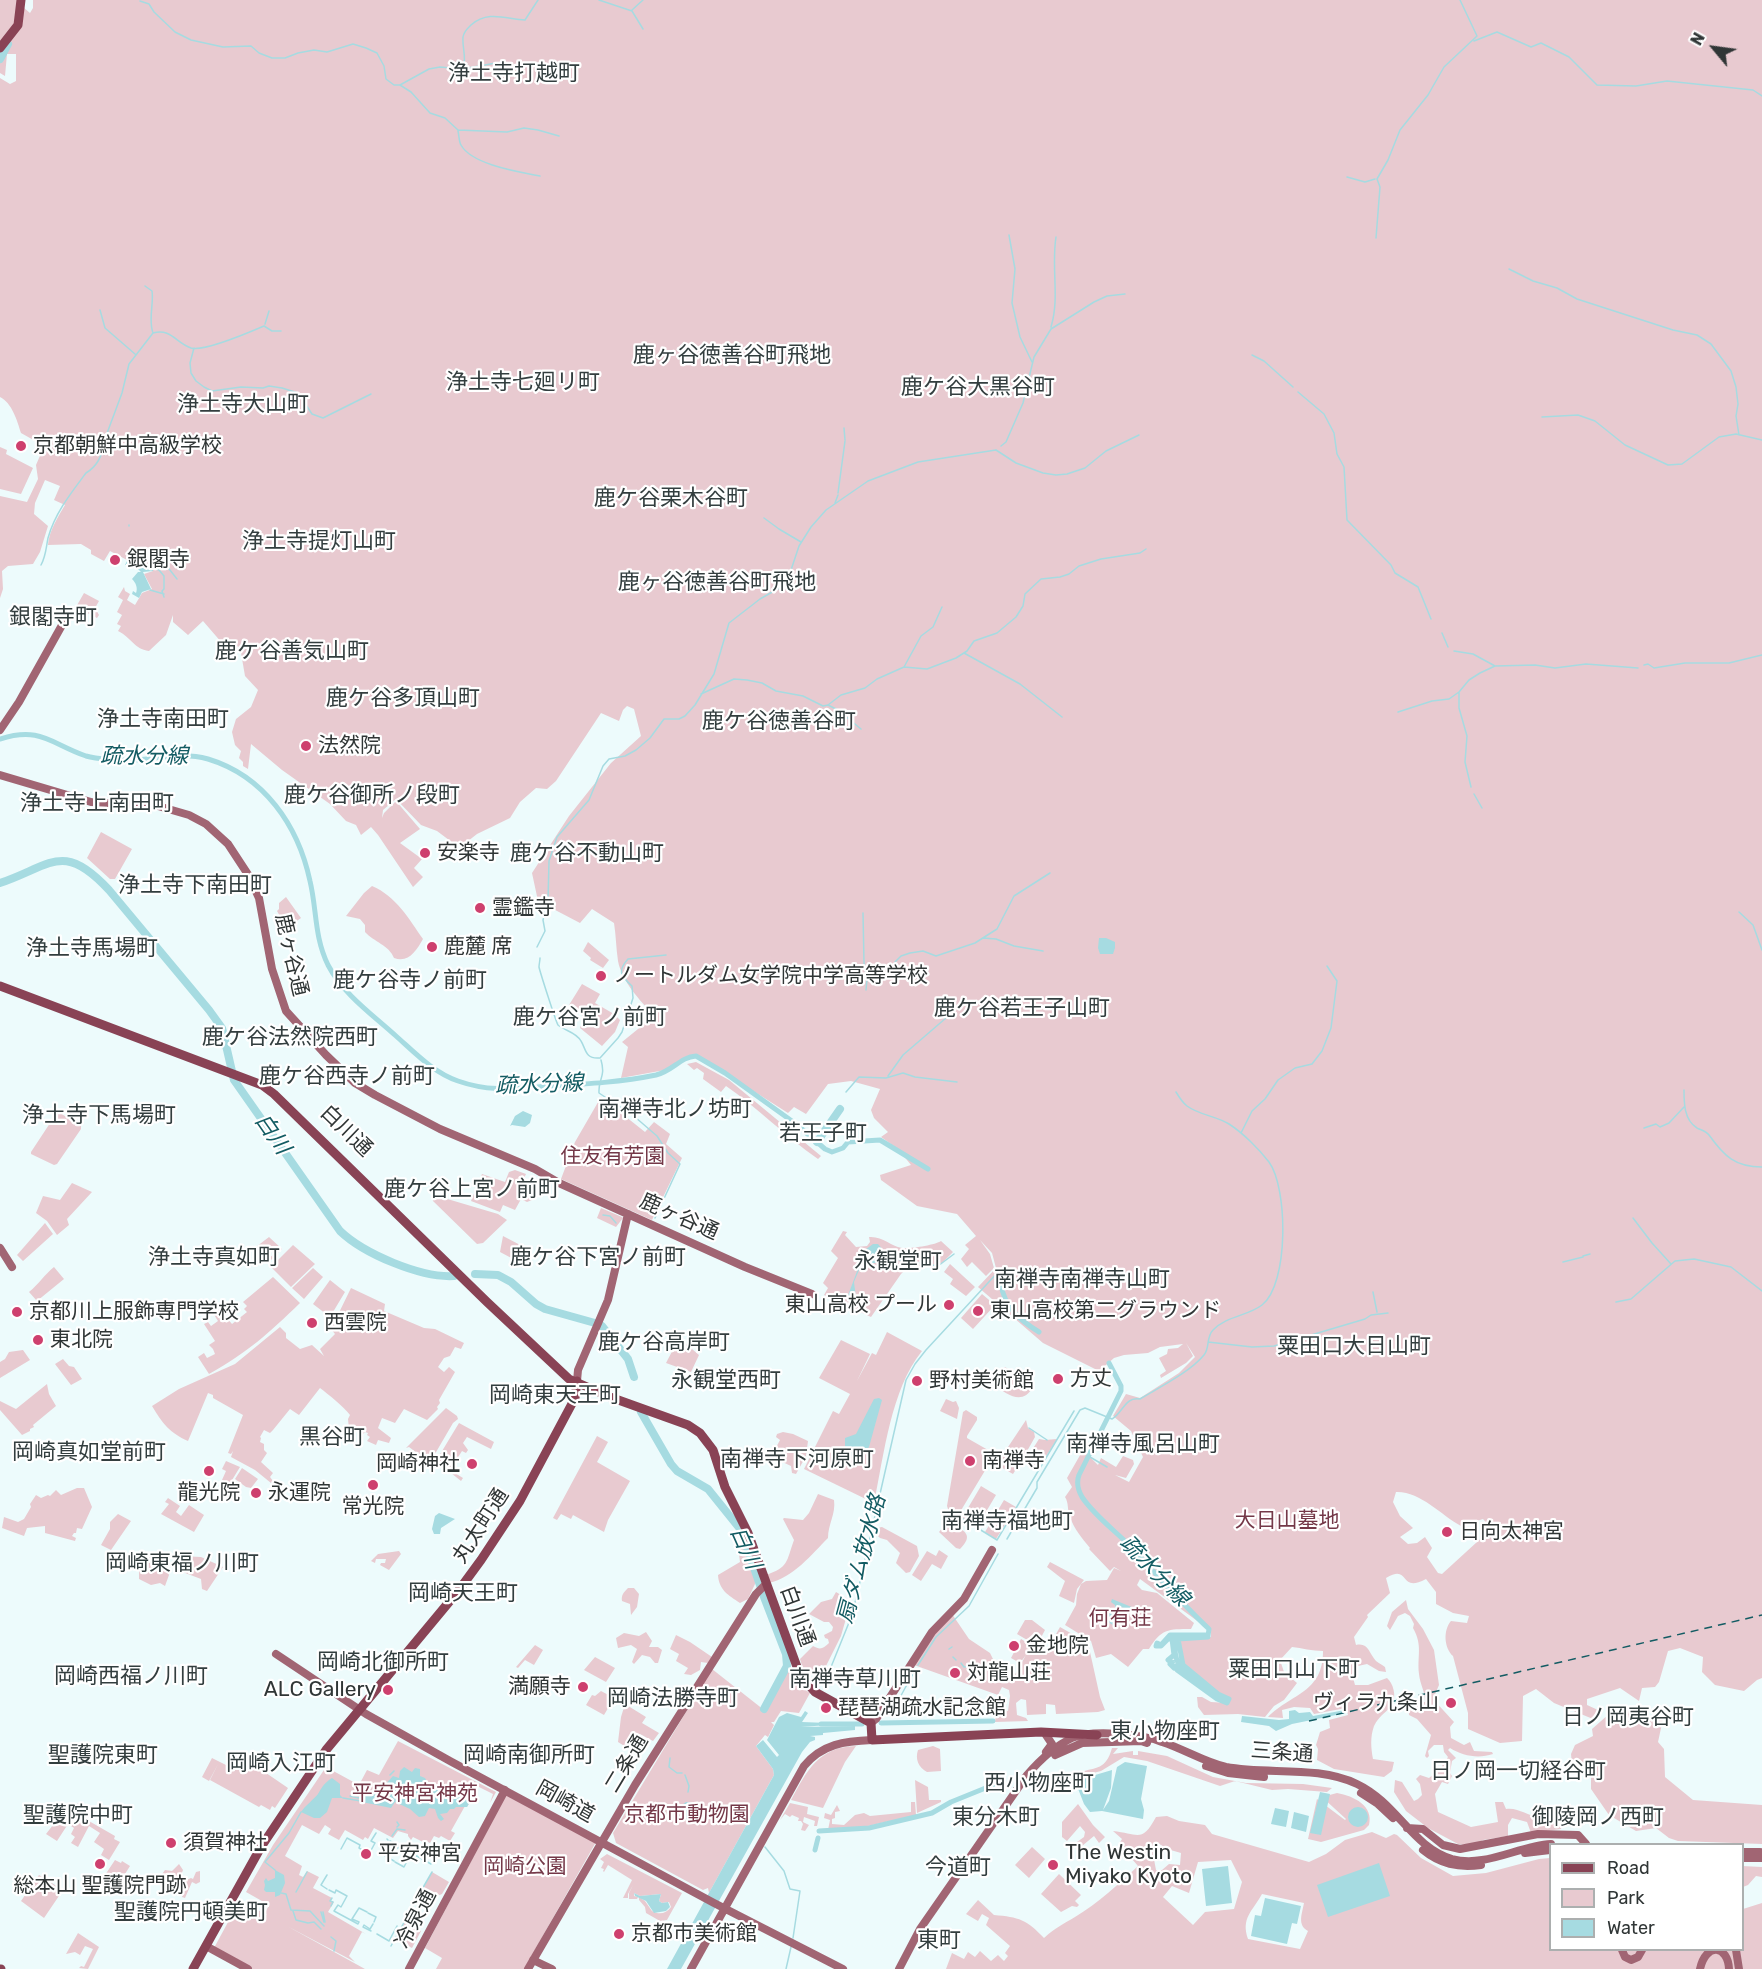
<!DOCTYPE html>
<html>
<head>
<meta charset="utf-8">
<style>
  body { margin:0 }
  #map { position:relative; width:1762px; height:1969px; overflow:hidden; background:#edfbfc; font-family:Rubik,sans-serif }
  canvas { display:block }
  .legend { position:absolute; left:1549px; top:1843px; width:195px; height:108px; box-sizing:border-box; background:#fff; border:2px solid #acafaf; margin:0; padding:8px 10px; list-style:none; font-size:18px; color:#303636 }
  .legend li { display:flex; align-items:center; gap:12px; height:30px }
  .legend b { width:30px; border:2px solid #acafaf }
  .north { position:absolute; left:1684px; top:18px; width:60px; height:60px; -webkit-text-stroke:4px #fff; paint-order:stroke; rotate:299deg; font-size:16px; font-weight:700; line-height:24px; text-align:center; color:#303636 }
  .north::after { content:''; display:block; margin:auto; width:21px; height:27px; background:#303636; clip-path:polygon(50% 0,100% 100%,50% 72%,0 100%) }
</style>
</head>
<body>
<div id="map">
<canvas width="1762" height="1969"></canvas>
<ul class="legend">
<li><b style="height:8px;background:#894355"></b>Road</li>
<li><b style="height:16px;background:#e8cad0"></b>Park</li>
<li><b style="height:16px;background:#a6dbe1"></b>Water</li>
</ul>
<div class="north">N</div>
</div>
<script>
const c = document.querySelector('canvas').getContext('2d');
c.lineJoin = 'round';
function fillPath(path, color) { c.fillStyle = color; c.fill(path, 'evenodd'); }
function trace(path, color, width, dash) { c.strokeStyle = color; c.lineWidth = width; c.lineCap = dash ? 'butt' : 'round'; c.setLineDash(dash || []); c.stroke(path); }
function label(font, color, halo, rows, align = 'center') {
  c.font = font + ' Rubik,"Noto Sans JP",sans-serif'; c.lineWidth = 4.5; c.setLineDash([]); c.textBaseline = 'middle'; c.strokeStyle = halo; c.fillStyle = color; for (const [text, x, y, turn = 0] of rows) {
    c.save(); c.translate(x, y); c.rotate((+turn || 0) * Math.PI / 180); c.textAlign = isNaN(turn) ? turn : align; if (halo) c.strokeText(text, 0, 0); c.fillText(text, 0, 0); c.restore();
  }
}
const green = new Path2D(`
  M0,0H19L17,24L0,46Z
  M33,0H1762V1678L1757,1680L1744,1691L1715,1685L1702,1672L1703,1657L1680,1648L1668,1651L1659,1682L1655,1687L1642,1688L1639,1701L1620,1688L1587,1699V1705L1598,1710L1593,1719L1554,1703L1536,1689L1523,1696L1522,1741L1500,1743L1468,1729V1713L1453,1656C1444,1648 1443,1630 1451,1621L1467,1623L1469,1616L1453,1613L1436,1604V1592L1426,1579C1398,1594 1411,1563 1386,1578L1390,1593L1367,1615L1368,1617L1354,1637L1356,1645C1368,1642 1369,1653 1376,1661C1376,1661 1385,1667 1385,1667L1386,1672L1379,1671L1367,1664L1358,1666L1352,1674L1355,1685H1368L1387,1678C1393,1683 1397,1696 1392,1704C1389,1711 1379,1715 1374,1726C1370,1737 1371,1748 1373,1759L1394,1762L1392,1771L1384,1777L1334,1769L1317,1760L1318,1749L1316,1745L1320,1732L1330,1728L1329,1720L1348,1715L1346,1708L1314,1714L1310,1708L1294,1707L1282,1710L1283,1718L1268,1717C1292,1693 1323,1693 1323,1651C1312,1651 1302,1648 1292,1647L1280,1660L1284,1672L1297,1683L1284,1700L1274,1706L1265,1717L1238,1714L1204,1715L1198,1707L1197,1697H1202L1211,1702L1227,1703L1229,1699L1218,1694L1183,1664L1179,1640L1211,1637V1631L1140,1579L1137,1585L1142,1590L1157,1593L1194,1623L1191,1629C1168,1629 1161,1629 1149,1649H1143L1128,1667L1111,1654L1096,1658L1091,1641L1065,1625L1076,1605L1077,1594L1081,1584L1086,1581L1107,1580L1114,1568L1121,1571L1114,1567L1110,1571L1089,1549L1090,1548C1082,1538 1074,1529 1070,1517C1067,1510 1069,1503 1065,1497L1072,1487L1067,1478L1083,1450L1098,1465L1101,1458L1116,1467L1123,1456L1133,1460L1134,1464L1126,1478L1115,1475L1129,1482L1143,1457L1131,1431L1113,1416L1126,1394L1140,1398L1179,1373L1195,1357L1186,1343L1193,1356L1186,1363L1161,1378L1160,1375L1166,1371L1159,1358L1167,1354L1168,1349L1178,1348L1183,1344L1160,1347L1148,1353L1124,1355L1114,1358L1099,1371L1043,1343L978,1287L996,1268L992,1253L980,1240L990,1254L994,1268L986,1276L972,1262L967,1267L961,1259L969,1249L965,1245L976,1236L957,1214L917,1206L881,1180L880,1175L911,1165L898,1149L881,1137L888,1132L874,1118L871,1110L880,1089L851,1081L828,1084L806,1114L794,1107L788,1113L695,1054L665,1070L621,1078L628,1047L622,1042L654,1016C640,1000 622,982 618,961C616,948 616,935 614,923L592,909L580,923L538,901L532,873L569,816L611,763L641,736L634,709L627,706L623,710L619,721L601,713L556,781L547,789L536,788L520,802L510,818L477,834L463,845L453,843L437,831L421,825L396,799L383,810L382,818L384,813L396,801L420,829L400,843L422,859L414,868L423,877L413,887L378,835L371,827L361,835L356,825L346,821L330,804L282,770L251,744L248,769L243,766V762L239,758L241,751L235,745L232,732L236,719L251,707L258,690L245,676L240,647L222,643L203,621L188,635L173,622V615L166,635L149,651C134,649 131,637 118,631L121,626L117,624L122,615L117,612L123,600L118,597L124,587L125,591L130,594L127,600L135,605L142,593L152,589L144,574L153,571V569L132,557L127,560L110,551L104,561L91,554V550L81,544L48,545C49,531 58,517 65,505L54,500L60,486L45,480L35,503L34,514L48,526L40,552L33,564L8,566L2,571L3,589L0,598V496L27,502L38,479L36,465L42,451L37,442L21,433C17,420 12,403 0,397V78L10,84L16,81V54H7L5,76L0,73V53L20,25L23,7L30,13L33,8ZM1396,1492C1420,1491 1441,1515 1461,1526L1483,1519L1490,1527L1489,1531L1442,1574L1438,1573L1427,1557L1432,1548L1425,1537L1417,1543L1408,1544L1400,1537L1413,1528L1400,1516L1393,1502Z
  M0,447L7,450L6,454L33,468L21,494L0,489Z
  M84,593L99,601L95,608L99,615L97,618L76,607Z
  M101,832L132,849L115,879H110L87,858Z
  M372,886C396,896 409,919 423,939C416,951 409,963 394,958C389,945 374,942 365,932V925L360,919L346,916L364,893Z
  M286,897L301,918L291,925L285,916L281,918L277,911L279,909V903Z
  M588,942L609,960L603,968L590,960L591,958L583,951Z
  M582,984L600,994L595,1003L614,1014L620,1020L615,1032L602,1046L580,1028L584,1017L569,1005Z
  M696,1062L729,1080L821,1156L818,1159C785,1136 758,1108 726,1086L721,1092L703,1079L704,1073L697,1068L694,1070L687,1064Z
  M601,1097L645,1132L654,1122L670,1134L666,1144L682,1158L652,1220L561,1179L575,1142Z
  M60,1113L81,1126V1129L57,1164L54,1165L31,1154V1152L56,1114Z
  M515,1170L526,1174L520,1186L535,1194L532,1200L527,1202L521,1199L515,1210L503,1205L500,1212L471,1201L482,1174L505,1182L509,1172Z
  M72,1183L92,1192L67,1219L69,1225L57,1235L47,1221L36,1213L43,1196L60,1200Z
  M432,1196L441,1199L444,1198L498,1214L507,1220L483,1243L477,1244L433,1201Z
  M601,1208L622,1217L623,1218L616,1227L597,1218Z
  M45,1223L53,1234L23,1261L17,1255Z
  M843,1231L847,1232L845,1235L856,1247L867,1246L870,1242L869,1237C883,1236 890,1246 902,1248C910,1249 935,1245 941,1241L953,1252L938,1267H908L901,1274L871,1317L824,1295L828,1288L823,1283L838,1258L831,1251Z
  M503,1236L524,1247L517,1261L500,1252Z
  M269,1237L282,1249L268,1263L267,1260L274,1254L270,1250H265L260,1246L254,1251L252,1250Z
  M293,1245L315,1264L291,1287L271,1267Z
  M950,1264L975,1287L966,1296L950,1284L953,1279L944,1272Z
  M54,1267L64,1279L37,1301L29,1292C39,1284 44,1275 54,1267Z
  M313,1268L323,1277L304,1299L292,1288Z
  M273,1277L300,1303C268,1334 248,1352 209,1374L198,1357L204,1353L207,1358L215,1354L213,1349L209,1345L215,1341L204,1324L208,1322L211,1326L218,1321L213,1313L219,1309L232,1324L247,1312L244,1309L247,1306L243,1302Z
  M330,1280L345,1292L330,1317L313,1304Z
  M351,1288L385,1304L384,1311L424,1328L435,1329L464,1343L461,1349L455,1347L450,1356L444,1358L438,1367L444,1372L449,1367L455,1372L439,1400L440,1403L437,1407L438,1409L427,1420L404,1409L395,1423L382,1418L378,1428L391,1438L389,1443L378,1440L376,1445L367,1441L370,1437L367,1435L368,1433L365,1432L363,1434L361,1432L362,1430L358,1427L353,1432L349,1429L348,1419L350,1415C344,1407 328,1394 320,1388L299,1415L290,1409L273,1430L270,1433L264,1430L260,1437L261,1438L260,1442L264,1444V1450L267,1453L261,1462L273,1473L270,1477L273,1481L271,1483L255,1470L231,1457L233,1451L231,1454L228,1453L243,1415L213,1398V1395L208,1393L188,1441C170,1433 162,1423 152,1406L179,1389L235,1364L280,1327L286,1333V1338L300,1349L312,1345L324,1356L320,1349L335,1334L331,1329Z
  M982,1294L995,1305L973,1329L961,1318Z
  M887,1332L922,1351C891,1389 884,1455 874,1503L804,1469L833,1411L839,1414L850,1394L819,1378L841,1340L870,1354L857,1381L872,1353L876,1355Z
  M679,1338L699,1355L691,1372L666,1363Z
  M23,1350L30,1360L0,1378V1362L5,1359L9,1352Z
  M63,1359L69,1366L74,1367L82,1379L71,1385L55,1364Z
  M1005,1367L1032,1384L1033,1387C1023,1405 1008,1396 995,1385L1000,1372Z
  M47,1384L49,1394L56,1406L33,1425L34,1427L30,1429V1431L22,1435L0,1410V1401L16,1409Z
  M946,1399L953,1402L956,1401L959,1408L957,1419L940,1411Z
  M446,1408L457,1416L458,1419L453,1423L432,1459L417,1453L409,1447L406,1448Z
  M966,1410L977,1417V1420L967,1436V1438L995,1454L957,1517L949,1512L947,1506L963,1412Z
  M1026,1420L1028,1428L1034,1432L1035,1437L1022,1460L1006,1450Z
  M459,1423L494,1442L491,1449L467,1437L463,1443L468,1450L466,1453L462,1451L450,1470L463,1478L461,1481L436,1461Z
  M783,1432L793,1434L808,1441L806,1456L796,1474L792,1473L791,1466L776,1459L772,1455L780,1440L776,1437L777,1434Z
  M597,1436L608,1442L597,1462L630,1481L608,1520L604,1532L573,1515L571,1519L561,1514L557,1520L553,1518Z
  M1039,1439L1045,1440L1057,1439L1038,1469L1025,1461Z
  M1004,1453L1020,1463L1013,1474L997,1465Z
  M226,1461L240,1467L229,1485L222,1480L226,1471L222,1469Z
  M242,1468L258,1479L251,1488L246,1487L235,1479Z
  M981,1486L996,1495L977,1527L962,1518Z
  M77,1488H84L92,1507L82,1529L77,1528L76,1533H74L72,1536L76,1538L75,1541L45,1533V1526L27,1528L24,1536L2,1528L4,1517L18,1522L24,1519L31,1507L30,1504L36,1495L41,1498L48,1495L50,1496L56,1490L61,1495Z
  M818,1494L834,1500C836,1514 828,1524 828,1538C812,1554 793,1578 769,1583L766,1575C789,1567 786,1562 794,1540L783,1519L784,1518L803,1520L809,1513Z
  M168,1498L180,1506L176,1512L181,1516L189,1505L204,1515L194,1532L161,1514L169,1504L165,1502Z
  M1004,1500L1016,1507L996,1539L985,1532Z
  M118,1514L131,1521L111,1550L101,1545L110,1529V1522Z
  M952,1524C965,1531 974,1535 960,1549L956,1548L939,1532L945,1525Z
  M882,1527L917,1546L919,1556L910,1572L906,1573L896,1563L900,1553L887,1540L880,1538L875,1533L876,1528Z
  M742,1544L745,1545L755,1578V1584L748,1599L740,1603C728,1595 719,1590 718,1575L740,1562L738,1546Z
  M939,1550L948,1556L941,1569L932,1564L921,1581L912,1575L927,1551L936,1556Z
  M399,1551L401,1554L389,1570L380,1565L381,1563H385L386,1559H376L375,1563L371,1561L378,1554Z
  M159,1554L169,1575L165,1586L160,1583L151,1585L139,1579V1570L145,1559L147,1560L151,1556Z
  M180,1556L201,1557L223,1567L207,1591L202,1589L201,1579L180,1571L177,1562Z
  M1050,1562L1084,1580L1077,1589L1074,1603L1059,1596L1065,1581L1047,1567Z
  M628,1588H634L639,1594L637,1607L631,1615L630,1604L622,1601C621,1595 624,1592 628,1588Z
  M836,1592L851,1601L841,1636L826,1666L821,1665L817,1674L809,1670L804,1672L800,1659L813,1646C820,1650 823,1649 829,1643L828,1639L825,1638L824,1635L832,1631L833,1627L829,1622H824L809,1614L821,1602L832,1599Z
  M1406,1600L1408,1609L1423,1629L1434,1650L1439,1685L1433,1699L1454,1722L1450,1727L1451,1738L1464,1745L1470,1742L1474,1751L1492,1752L1493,1754C1478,1759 1463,1756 1450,1748L1448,1750L1456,1758L1452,1761L1450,1773L1452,1776L1448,1784L1442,1782L1435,1794L1438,1812L1471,1827L1498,1822L1495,1802H1503L1506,1809C1524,1806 1539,1829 1551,1806L1569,1808V1819L1563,1823L1561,1829L1531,1833L1527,1822L1512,1818L1508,1825V1836L1483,1840L1474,1845L1458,1844L1428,1828L1406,1811L1394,1792L1395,1780L1402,1782L1414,1801L1418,1799L1422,1795L1420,1784L1416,1779L1420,1775L1429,1778L1440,1769L1448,1757L1444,1752L1443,1745H1434L1428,1751L1429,1756L1427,1758L1425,1756L1431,1735L1417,1719L1409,1715L1408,1703L1411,1700L1425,1702C1425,1690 1420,1685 1419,1674C1417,1655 1423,1646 1413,1628L1414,1624L1410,1616L1405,1613L1398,1616L1390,1630L1387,1626L1392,1612Z
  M952,1614L969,1639L990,1653L995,1663L992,1677L997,1669L1001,1671L1000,1675L1008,1679L1010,1677L1013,1678L1026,1655L1020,1663L1011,1658L1021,1639L1031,1645L1034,1644L1017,1634L1025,1620H1032L1045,1630L1037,1645L1046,1652L1060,1627L1088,1643L1100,1697L1105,1710L1098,1712L1056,1714L1055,1705L1046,1704V1714L1027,1715L1026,1700L1021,1699L1016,1703L1017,1715L1026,1718L1028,1721L995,1722L996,1715L1000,1709L1008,1711L1010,1696L1009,1690L1002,1687L998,1695L914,1665L936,1629Z
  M646,1632L652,1641L649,1647H658L662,1650L658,1663H655L650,1657L642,1655L634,1664L632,1662L637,1649L631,1645L618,1648L616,1638L624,1633L639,1636Z
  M676,1635L690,1642L712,1657L708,1663L701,1662L700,1670L691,1675L684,1674L688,1668L676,1661L679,1654L670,1649Z
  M535,1645L543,1650L534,1665L525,1660L518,1668L516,1667Z
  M595,1657L615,1668L606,1682L584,1670Z
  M712,1669L764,1710L786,1671H789L794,1679L793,1682L810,1693L799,1713L781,1711L774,1722H771L774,1725L768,1737L765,1735L756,1746L773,1769L774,1775L709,1893L708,1888L703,1890L616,1843L613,1833Z
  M601,1691L614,1698L604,1715L586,1705L592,1695L595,1696Z
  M625,1704L646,1717L642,1723L659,1733L653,1741L640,1734L638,1738L633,1736L626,1747L618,1742L621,1717Z
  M1631,1708L1638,1710L1640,1717L1663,1719L1658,1742L1664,1749L1665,1777L1693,1800L1762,1805V1844L1678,1841L1669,1838L1656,1828L1636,1831L1609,1815L1591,1789V1773L1588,1767L1572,1765L1571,1754L1575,1745L1593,1736L1592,1729L1609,1714L1619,1724Z
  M398,1741L496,1792L490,1803L493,1794L473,1784L468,1793L472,1799L467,1807L465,1806L451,1831L455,1833L450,1841L441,1836L439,1838L434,1836L430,1843L424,1840L423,1842L413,1837L411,1840L408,1836V1834L398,1831L393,1838L374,1828L368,1839L365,1837L363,1840L345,1830L339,1840L328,1834L331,1829L325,1825L319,1834L302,1825L285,1856L302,1866L299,1875L303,1877L307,1871L319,1877L313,1888L332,1898L331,1901L334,1902L328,1912L366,1934L362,1932L349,1956L355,1962L287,1926L365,1969H253L214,1948L240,1900L267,1915L265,1913L269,1905L246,1892L273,1845L326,1767L359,1785L367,1770L379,1775Z
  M856,1746L845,1762L823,1808L791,1800C807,1771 818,1747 856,1746Z
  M933,1746L940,1749L941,1771L927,1772C918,1767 915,1759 918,1750Z
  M1112,1748H1118L1113,1754L1133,1751V1755H1138V1751L1167,1756L1213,1777L1246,1783L1303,1784L1332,1788L1327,1792L1288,1789L1272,1790L1235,1781L1220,1786L1147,1761L1124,1757L1101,1771L1093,1773L1081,1772C1096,1767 1106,1770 1112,1748Z
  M231,1756L251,1767L253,1764L288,1788L275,1808L272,1806L270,1810L261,1805L259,1807L210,1780L218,1764L209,1781L202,1777L212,1758L226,1765Z
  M915,1780L928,1787L929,1800H941V1802L917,1813Z
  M507,1793L596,1842L524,1969H436L442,1958L425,1948Z
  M1337,1793C1354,1796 1374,1806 1369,1825L1364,1830L1321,1842L1308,1839L1317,1799L1345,1820L1346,1819L1322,1797Z
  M911,1802H915L916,1815L868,1826L828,1830L830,1820L824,1818L825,1813L831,1815L837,1805L840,1811L835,1812V1818L832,1819V1824L844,1825L855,1815L864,1813L870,1816L911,1812Z
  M78,1803L87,1809L82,1817L115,1836L114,1839L120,1842L109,1860L101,1855L104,1849L94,1842L100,1833L89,1826L78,1847L71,1843L75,1837L71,1834L74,1828L68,1824L57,1841L46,1834L63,1812L68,1815Z
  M790,1803L808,1807L807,1814L819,1817L817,1826H814L815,1821L804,1817L803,1822L809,1825L805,1831L801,1830L803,1824L801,1821H798L799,1818L792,1815L790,1817L785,1814L780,1820Z
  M1078,1804L1093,1825L1105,1837L1099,1843L1094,1836L1082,1846L1077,1842L1084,1837L1085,1832L1080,1826L1067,1841L1062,1837V1822Z
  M1167,1816L1179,1821L1205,1825L1212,1834L1309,1862L1326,1854L1345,1840L1372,1832L1386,1838L1394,1834L1397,1835L1421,1858L1453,1876L1486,1873L1539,1859L1550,1858V1950H1742L1743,1909L1762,1903V1969H946L952,1953L964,1959L968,1952L975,1957L980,1951L991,1961L998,1955L1004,1961L1008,1956L1005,1953L1010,1946L986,1925L989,1918L982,1914L978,1921L966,1914L978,1900L994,1915C1019,1917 1027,1920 1044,1938C1056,1927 1062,1925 1075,1917C1098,1903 1119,1884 1138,1866L1119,1844L1122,1839L1113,1831C1139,1834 1142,1843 1156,1817ZM1158,1843L1167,1849L1181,1853L1180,1865L1169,1864L1162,1870H1156L1153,1854ZM1231,1860L1242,1882L1234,1909L1205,1912L1193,1925L1163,1897L1172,1886L1189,1893L1198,1862ZM1262,1894L1304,1903C1302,1914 1297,1925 1308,1931L1300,1949L1248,1939C1241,1918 1252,1912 1262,1894Z
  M1032,1847L1045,1859L1029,1878L1015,1865Z
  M607,1854L682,1893L667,1920L660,1921L646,1913L645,1907L639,1900V1897L645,1901L652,1911C659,1915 666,1914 671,1907L669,1902L662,1903L659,1901L661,1894L640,1896L634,1893V1896L638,1897L637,1899H629V1893L633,1885L628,1894V1898H623L632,1880L608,1865L604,1872L603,1871L604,1869L601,1868L604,1862L600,1859Z
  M115,1860L121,1863L122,1861L130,1866L115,1890L101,1881Z
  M179,1864L183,1870L180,1878L184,1881L191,1878L193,1879L196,1872L200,1871V1882L196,1884L192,1882L185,1898L182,1897L184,1892L164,1880L156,1882L153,1879L155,1878L152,1873L160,1877L165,1870L172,1871Z
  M1742,1866L1762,1867V1877L1756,1876L1748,1885L1743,1887Z
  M432,1872L449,1882L442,1894L437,1896L422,1890Z
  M1059,1874L1081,1895L1075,1901L1079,1905L1077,1907L1072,1906L1061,1912L1041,1894Z
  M39,1875L63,1890L44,1918L21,1901Z
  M407,1917L409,1921L408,1924L421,1931L412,1948L395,1939Z
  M78,1933L99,1947L88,1969L79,1968L81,1966L84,1967L93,1949L85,1946L80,1955L75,1952L66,1954Z`);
const water = new Path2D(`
  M129,557H132L153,569V571L143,572L151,589L142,592L139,598L132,594L133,591L136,593C138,588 136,583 132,579L138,572H141L134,565H125Z
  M1099,938H1106L1115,942V948L1113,954H1100L1098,948Z
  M523,1111L532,1115L530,1123L525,1127L512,1125L510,1126L515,1116Z
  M873,1244H878L884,1251C894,1249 906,1256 913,1262L912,1265L898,1260L892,1263H862L854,1282L856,1298L852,1302L848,1301L847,1298L865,1250Z
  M879,1398L882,1400L869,1447L858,1460L847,1455L845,1447V1438L856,1434L874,1399Z
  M439,1513L455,1519L441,1528L440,1534H434L432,1529L435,1516Z
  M1112,1599L1134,1608L1133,1611C1127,1611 1125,1607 1120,1607L1124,1613L1123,1615L1126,1621L1124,1622L1114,1616L1116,1621L1113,1625L1106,1621H1100L1098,1618L1108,1617L1109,1613H1111L1112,1609L1115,1610V1605L1111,1602Z
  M1295,1710L1299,1713L1310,1712L1313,1716L1345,1710L1346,1713L1292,1724L1276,1731L1269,1726L1241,1722L1242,1716L1279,1720L1289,1719V1711Z
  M805,1711L808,1713L802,1722L828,1723V1725L801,1727L855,1726V1730L823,1733V1735L810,1736L815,1737V1740L810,1742L802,1752L681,1969H667L774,1775L773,1769L756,1746L763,1740L777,1757L779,1755L767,1740L779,1717L787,1713L801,1717Z
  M1125,1762L1147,1766L1141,1799L1144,1810L1143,1819L1102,1811L1090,1812L1084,1804L1075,1781L1112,1770L1111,1788L1103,1810L1109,1801L1117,1767Z
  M404,1767L412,1772L415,1768L420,1769V1776L425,1778L430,1787H441V1792L444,1795L459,1793L464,1797L469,1794L472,1798L467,1807H456L454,1809H450L447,1813L440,1814L444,1819L441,1821L438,1818L435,1809L429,1808L425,1816L419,1817L410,1809L395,1802L391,1808L362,1802L361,1800L370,1792H377L382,1788L393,1776L399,1778L400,1771Z
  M332,1778L340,1784V1795L343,1798H332L327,1812L320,1818H314L301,1812C305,1806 314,1799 318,1794C322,1787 324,1783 332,1778Z
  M1320,1792L1330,1794L1321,1835L1310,1833Z
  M686,1802L694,1803L701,1809L699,1816L694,1822L679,1817L681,1815L678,1813V1808Z
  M1348 1817a10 10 0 1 1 20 0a10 10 0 1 1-20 0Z
  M1275,1808L1289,1811L1286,1827L1271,1824Z
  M1294,1812L1309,1816L1306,1832L1291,1828Z
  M1379,1863L1390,1896L1328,1917L1317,1885Z
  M1228,1866L1232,1903L1206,1906L1202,1869Z
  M275,1870L284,1875L285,1883L280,1895L275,1897V1892H266L264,1890L265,1885L264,1881L266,1878L268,1881L275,1878Z
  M634,1893L640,1896L661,1894L659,1901L662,1903L668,1902L670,1907L666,1911L654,1913L646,1901L635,1896Z
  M1265,1898L1301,1906L1297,1924L1292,1923L1287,1944L1251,1936L1255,1915L1261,1916Z`);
const stream = new Path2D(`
  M599,0L632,11L643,29
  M140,1L149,4L154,12L175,32L191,40L223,47L251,46L259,53L272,58H285L298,53L314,50L327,52L353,44L366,48L377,53L384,66L386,79L394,85H400L411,92L430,113L445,118L458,130L507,132L524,128L538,130L559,136
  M632,10L643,0
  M1474,41L1497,32L1531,47L1541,43L1569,57L1597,85L1636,86L1667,81L1753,90L1762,96
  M463,69C467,58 462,48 463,37C464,31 467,29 471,25C488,10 506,19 525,20L538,0
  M400,85L429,69L440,67L463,69L496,63
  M458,131C459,135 459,142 461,145C472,165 520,172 540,176
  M1347,177L1365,182L1375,179
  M1009,235L1015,269L1012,303L1020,337L1032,362
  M1376,238L1380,187L1377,179L1388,160L1400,130L1428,95L1444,67L1477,36L1460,0
  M1509,269L1533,281L1557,288L1577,299L1673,330L1697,335L1711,344L1731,371L1736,387L1738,404L1736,416L1739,435
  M145,286L152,291C154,305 148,319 153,333
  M100,310L105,328L135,354
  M265,324L269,311
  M1051,327C1060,297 1051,268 1056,237
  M194,348L190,363L191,373L196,381L204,387L212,391L241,387L263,388L269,386L282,388L298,393L312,414L323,418L371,394
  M1252,355L1264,361L1293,387
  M1298,392L1324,414L1334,433L1337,454L1344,467L1347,520L1391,565L1395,573L1418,587L1431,619
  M1542,417L1578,415L1595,421L1625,445L1668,465L1682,464L1719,437L1736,434L1762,440
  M844,428L845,440
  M1001,446L1006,442L1023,403L1034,357L1051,329L1094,302L1107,296L1125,294
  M838,493L845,441
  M835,503L838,495
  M764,518L779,529L801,542
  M129,526V525
  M165,549L167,553L164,557L166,565L177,579
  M131,557L132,548
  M134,558L137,551
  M41,565C46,556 46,548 48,538C55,513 71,493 86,473C96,467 103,456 103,444L122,393L129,364L153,333C171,328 176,343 191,348C204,352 250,332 264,326L272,331H281
  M153,568L159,570L164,576V589L162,591L164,597
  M150,590L164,594
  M1442,633L1448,647
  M1454,651L1473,654L1495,666L1535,665L1555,668L1586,664L1638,668
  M964,653L1020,684L1062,717
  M1644,665L1648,664L1654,668L1685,663H1729L1762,655
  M904,667L927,669L956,658L967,651L974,641L997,633L1016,617L1023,606L1025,594L1041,579L1060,577L1069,574L1079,566L1101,559L1140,553L1146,549
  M1459,693V708L1467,736L1465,762L1471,787
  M701,694L734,679L747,680L762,683L776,691L803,696L823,706L828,705L841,695L865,688L877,679L904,667L921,636L933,627L942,607
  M828,705L838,710L861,729
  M1398,712L1432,701L1449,699L1459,692L1469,680L1480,673L1495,666
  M1474,794L1482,808
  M1739,912L1753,925L1762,950
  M863,913L864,963L867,979L866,990
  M983,938L996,939L1014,946L1043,951
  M537,947L545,931L543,920L548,901L549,861L557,837L589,800L603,766L609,759L625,756L636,750L650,738L664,719H679L685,716L695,705L714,674L729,623L760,599L781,587L791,570L799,546L811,527L826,510L868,481L918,462L996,450L1016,463L1043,473L1056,475L1067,474L1085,468L1106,451L1139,435
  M540,958C540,961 539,964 539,967C540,972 556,1022 558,1025C565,1031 576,1032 581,1041C586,1049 585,1059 599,1058
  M895,962L901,956L910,953L923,951L936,956L975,943L997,929L1014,896L1050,873
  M600,1058L618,1038L622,1032L633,998L632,986C621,976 617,971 628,959L666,955
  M601,1060C606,1077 598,1079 599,1093L635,1117L657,1136L668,1153L680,1164L655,1218
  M888,1076L903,1055L946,1018
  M1684,1090C1684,1103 1684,1120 1697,1128C1701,1130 1706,1131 1709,1135C1724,1156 1735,1167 1762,1167
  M846,1092L859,1077L886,1078L903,1073L915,1077L957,1082
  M1644,1128L1656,1124L1660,1127L1669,1123L1684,1107
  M1241,1133L1252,1111L1265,1099L1278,1080L1295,1068L1312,1064L1322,1051L1331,1028L1337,981L1327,966
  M603,1215L610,1216L616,1223
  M1633,1218L1652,1243L1671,1264
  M1583,1256L1590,1254
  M913,1262L938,1266L954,1254
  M1563,1262L1583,1257
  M1373,1292L1377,1312
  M1616,1302L1631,1299L1675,1261L1694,1259L1731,1267L1762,1291
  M612,1339L613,1338
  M1208,1342L1252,1347L1274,1346L1365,1319L1371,1315L1388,1313
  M1029,1428L1047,1440
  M1065,1436L1077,1442L1090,1457L1107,1467
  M958,1516L997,1540L1074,1411
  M1007,1539L1037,1488V1482L1080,1410L1085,1408L1112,1419C1123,1413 1125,1396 1140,1399C1160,1387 1190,1372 1204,1355C1210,1348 1206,1337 1213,1330C1226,1316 1248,1316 1262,1305C1289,1284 1288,1188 1269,1162C1259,1149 1243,1133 1229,1124C1216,1116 1199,1115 1187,1106C1183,1103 1179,1097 1176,1092
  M949,1649L952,1647
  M953,1657L956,1660
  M1169,1662L1176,1660
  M961,1663L964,1667L969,1666L979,1669L982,1667
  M918,1665L936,1637L969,1606L998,1554
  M1171,1665L1176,1661
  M831,1667L848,1625L856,1599L906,1380L915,1364L926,1350L999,1271
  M883,1716L898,1701L915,1670
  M670,1758L669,1767L677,1773H682
  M390,1775L394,1771
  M685,1775L689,1786L688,1792
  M350,1796L359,1798L367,1790
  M343,1798L361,1801
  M397,1827L399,1825L397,1822
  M392,1836L397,1829L405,1830
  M387,1839L388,1840
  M765,1847L784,1871L790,1889L800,1891L793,1938
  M341,1849L347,1838L360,1845L359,1848L369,1854L375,1843L371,1841L376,1833
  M389,1850L391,1845L398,1848L400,1846L390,1841
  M388,1851L385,1856L394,1861
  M407,1860L410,1855L403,1851L404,1849L431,1864
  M395,1862L404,1867L407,1861
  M275,1870L265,1862L289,1833L301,1812
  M327,1875L321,1885L327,1889
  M329,1890L335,1893L336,1890L347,1896L341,1907L338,1905L334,1911L358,1924L359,1922L352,1919L359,1908L367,1912
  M421,1891L432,1872
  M296,1892L307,1872
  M281,1893L286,1894L291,1910L310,1911L324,1926
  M331,1906L333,1902L330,1901L332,1898
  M293,1911L296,1920L308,1923L314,1922L321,1929
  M321,1912L324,1922
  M323,1912L325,1922
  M368,1913L376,1917L374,1922
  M371,1931L363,1927L364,1925L370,1929L373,1924
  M377,1934L389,1941L397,1926
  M331,1937L336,1941L334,1951
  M391,1946L407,1917
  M786,1969L791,1947`);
const canal = new Path2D(`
  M0,739C41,726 51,744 86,756C96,759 107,759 117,760C149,763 175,750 208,759C264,776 298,825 310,881C317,910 314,936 328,965C343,994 373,1015 396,1036C415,1053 434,1073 458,1081C492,1093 518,1088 552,1086C587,1084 622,1082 656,1075C673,1071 680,1057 696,1056L725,1073L796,1124L825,1149L832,1152L843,1148L848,1142L880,1140L928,1169
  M1001,1284C1004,1307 1021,1321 1039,1332
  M1109,1363L1121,1386V1391L1079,1475C1076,1483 1078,1490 1082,1497C1094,1515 1113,1529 1128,1544C1155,1572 1180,1602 1209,1629L1208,1636L1175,1637C1175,1644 1174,1653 1177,1660C1180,1673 1216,1695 1228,1701
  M1170,1635H1208V1637L1178,1639L1183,1665L1218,1694L1229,1699L1227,1703L1217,1699L1177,1670L1176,1666L1174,1668L1170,1664L1172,1663L1168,1660L1174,1655L1172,1639H1168L1161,1646H1156L1157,1643L1161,1645Z
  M881,1723L993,1721
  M821,1724H862
  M819,1831L869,1828L932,1813L951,1802L993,1785
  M815,1850L818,1838`);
const river = new Path2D(`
  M0,59L8,44
  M0,883C51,866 63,840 109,890L209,1010L222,1028L234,1080L340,1231C364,1254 421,1278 454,1276
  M817,1142L840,1109
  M475,1274L498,1275L511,1282L536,1304L545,1309L595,1323
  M602,1326L628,1359L634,1377
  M641,1412L671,1464L677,1471L708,1489L741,1530L764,1597L786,1654L787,1666L764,1709`);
const ferry = new Path2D(`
  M1309,1721L1762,1615`);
const secondary = new Path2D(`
  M0,730L19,702L66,618
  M0,775L91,802L158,806L189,815L206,824L228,844L249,876L259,898L272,969L286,1011L326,1055L355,1083L375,1095L440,1129L535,1169L559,1183L745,1267L812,1294
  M0,1248L12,1267
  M577,1381L578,1370L608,1300L628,1214
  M276,1654L366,1714L450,1761L714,1903L843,1969
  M871,1723L876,1719L932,1632L964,1599L992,1550
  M1046,1752L1052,1744L1046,1735
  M1055,1755L1082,1743L1141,1741L1147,1743
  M1206,1766L1228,1773L1264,1777
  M1361,1793L1378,1804L1393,1818
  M1407,1828L1423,1829L1443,1845L1460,1849L1538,1834L1578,1835L1586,1844
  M1423,1850C1440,1864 1458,1868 1481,1865
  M1742,1852H1760
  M1525,1853L1550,1850
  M1742,1858H1762
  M206,1946L248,1969
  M1622,1950L1625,1957L1631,1960L1638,1957L1642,1950
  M1736,1950L1739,1969
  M533,1960L552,1969
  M409,1969L505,1790
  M528,1969L635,1785L756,1594L766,1584
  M691,1969L804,1766C822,1744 845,1741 872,1740
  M899,1969L920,1929L1027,1775C1039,1761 1055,1746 1072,1738C1092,1729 1142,1734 1162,1742C1184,1749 1204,1762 1226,1767C1268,1775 1317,1765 1357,1784C1397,1803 1412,1847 1452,1859C1485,1868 1518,1846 1551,1844
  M1700,1969C1706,1942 1728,1945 1729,1969`);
const primary = new Path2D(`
  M0,48L18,25L21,0
  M0,986L262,1085L274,1094L487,1302L569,1379L610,1397L688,1425L700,1433L713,1450L725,1487L748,1533L800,1675L815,1692L871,1723L872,1740L1041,1732L1097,1735
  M0,1969H1
  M193,1969L261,1847L326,1750L459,1590L481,1560L520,1501L567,1413L575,1398L577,1381`);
const markers = [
  [21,446,6,"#ce406e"],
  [115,560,6,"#ce406e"],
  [306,746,6,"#ce406e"],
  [425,853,6,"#ce406e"],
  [480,908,6,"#ce406e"],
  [432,947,6,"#ce406e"],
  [601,976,6,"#ce406e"],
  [949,1305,6,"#ce406e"],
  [978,1311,6,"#ce406e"],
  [17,1312,6,"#ce406e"],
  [312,1323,6,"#ce406e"],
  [38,1340,6,"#ce406e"],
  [1058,1379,6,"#ce406e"],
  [917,1381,6,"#ce406e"],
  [970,1461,6,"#ce406e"],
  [472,1464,6,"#ce406e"],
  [209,1471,6,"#ce406e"],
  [373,1485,6,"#ce406e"],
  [256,1493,6,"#ce406e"],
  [1447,1532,6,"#ce406e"],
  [1014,1646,6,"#ce406e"],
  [955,1673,6,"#ce406e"],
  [583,1687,6,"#ce406e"],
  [388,1690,6,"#ce406e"],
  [1451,1703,6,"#ce406e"],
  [826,1708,6,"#ce406e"],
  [171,1843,6,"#ce406e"],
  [366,1854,6,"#ce406e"],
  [100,1864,6,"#ce406e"],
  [1053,1865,6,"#ce406e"],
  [619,1934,6,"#ce406e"]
];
const poiNames = [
  ["京都朝鮮中高級学校",33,446],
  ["銀閣寺",127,560],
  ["法然院",318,746],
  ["安楽寺",437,853],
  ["霊鑑寺",492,908],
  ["鹿麓 席",444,947],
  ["ノートルダム女学院中学高等学校",613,976],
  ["東山高校 プール",937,1305,"right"],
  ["東山高校第二グラウンド",990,1311],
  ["京都川上服飾専門学校",29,1312],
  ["西雲院",324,1323],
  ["東北院",50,1340],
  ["方丈",1070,1379],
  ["野村美術館",929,1381],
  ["南禅寺",982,1461],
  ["岡崎神社",460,1464,"right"],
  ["龍光院",209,1493,"center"],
  ["永運院",268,1493],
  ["常光院",373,1507,"center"],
  ["日向太神宮",1459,1532],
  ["金地院",1026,1646],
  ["対龍山荘",967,1673],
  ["満願寺",571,1687,"right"],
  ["ALC Gallery",376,1690,"right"],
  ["ヴィラ九条山",1439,1703,"right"],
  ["琵琶湖疏水記念館",838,1708],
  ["須賀神社",183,1843],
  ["The Westin",1065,1853],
  ["Miyako Kyoto",1065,1877],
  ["平安神宮",378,1854],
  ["総本山 聖護院門跡",100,1886,"center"],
  ["京都市美術館",631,1934]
];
const streetNames = [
  ["鹿ヶ谷通",291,955,77],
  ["白川通",346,1131,44],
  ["鹿ヶ谷通",679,1217,24],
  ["丸太町通",481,1526,-57],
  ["白川通",797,1616,70],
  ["三条通",1282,1753,4],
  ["二条通",627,1764,-59],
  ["岡崎道",565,1802,29],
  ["冷泉通",416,1919,-62]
];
const parkNames = [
  ["住友有芳園",613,1157],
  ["大日山墓地",1287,1521],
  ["何有荘",1120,1619],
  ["平安神宮神苑",415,1794],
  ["京都市動物園",687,1815],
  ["岡崎公園",525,1867]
];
const neighbourhoodNames = [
  ["浄土寺打越町",514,74],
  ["鹿ヶ谷徳善谷町飛地",732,356],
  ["浄土寺七廻リ町",523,383],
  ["鹿ケ谷大黒谷町",978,388],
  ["浄土寺大山町",243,405],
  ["鹿ケ谷栗木谷町",671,499],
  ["浄土寺提灯山町",319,542],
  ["鹿ヶ谷徳善谷町飛地",717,583],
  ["銀閣寺町",53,618],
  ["鹿ケ谷善気山町",292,652],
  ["鹿ケ谷多頂山町",403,699],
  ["浄土寺南田町",163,720],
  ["鹿ケ谷徳善谷町",779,722],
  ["鹿ケ谷御所ノ段町",372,796],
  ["浄土寺上南田町",97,804],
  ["鹿ケ谷不動山町",587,854],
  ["浄土寺下南田町",195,886],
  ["浄土寺馬場町",92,949],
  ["鹿ケ谷寺ノ前町",410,981],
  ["鹿ケ谷若王子山町",1022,1009],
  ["鹿ケ谷宮ノ前町",590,1018],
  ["鹿ケ谷法然院西町",290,1038],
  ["鹿ケ谷西寺ノ前町",347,1077],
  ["南禅寺北ノ坊町",675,1110],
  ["浄土寺下馬場町",99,1116],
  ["若王子町",823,1134],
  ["鹿ケ谷上宮ノ前町",472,1190],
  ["浄土寺真如町",214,1258],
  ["鹿ケ谷下宮ノ前町",598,1258],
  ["永観堂町",898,1262],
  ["南禅寺南禅寺山町",1082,1280],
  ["鹿ケ谷高岸町",664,1343],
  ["粟田口大日山町",1354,1347],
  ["永観堂西町",726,1381],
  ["岡崎東天王町",555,1396],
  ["黒谷町",332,1438],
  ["南禅寺風呂山町",1143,1445],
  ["岡崎真如堂前町",89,1453],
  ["南禅寺下河原町",797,1460],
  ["南禅寺福地町",1007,1522],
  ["岡崎東福ノ川町",182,1564],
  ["岡崎天王町",463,1594],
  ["岡崎北御所町",383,1663],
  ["粟田口山下町",1294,1670],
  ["岡崎西福ノ川町",131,1677],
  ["南禅寺草川町",855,1680],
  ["岡崎法勝寺町",673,1699],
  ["日ノ岡夷谷町",1628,1718],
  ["東小物座町",1165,1732],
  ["聖護院東町",103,1756],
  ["岡崎南御所町",529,1756],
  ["岡崎入江町",281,1764],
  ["日ノ岡一切経谷町",1518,1772],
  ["西小物座町",1039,1784],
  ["聖護院中町",78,1816],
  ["東分木町",996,1818],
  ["御陵岡ノ西町",1598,1818],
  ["今道町",958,1868],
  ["聖護院円頓美町",191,1913],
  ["東町",939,1941]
];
const waterNames = [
  ["疏水分線",144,757],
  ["疏水分線",539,1085,-2],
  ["白川",272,1134,55],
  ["白川",745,1548,66],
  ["扇ダム放水路",862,1559,-75],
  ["疏水分線",1154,1571,46]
];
fillPath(green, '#e8cad0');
fillPath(water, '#a6dbe1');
trace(stream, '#a6dbe1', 1.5);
trace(canal, '#a6dbe1', 5);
trace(river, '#a6dbe1', 8);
trace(ferry, '#135c63', 1.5, [8, 6]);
trace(secondary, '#a16573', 8);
trace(primary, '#894355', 9);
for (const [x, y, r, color] of markers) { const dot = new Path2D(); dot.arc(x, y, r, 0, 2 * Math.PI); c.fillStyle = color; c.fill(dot); trace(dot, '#fff', 2); }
label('21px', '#303636', '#fff', poiNames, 'left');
label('21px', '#303636', '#fff', streetNames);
label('21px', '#743848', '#fff', parkNames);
label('22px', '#333e3f', '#fff', neighbourhoodNames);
label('italic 22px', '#135c63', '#fff', waterNames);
</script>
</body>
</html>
